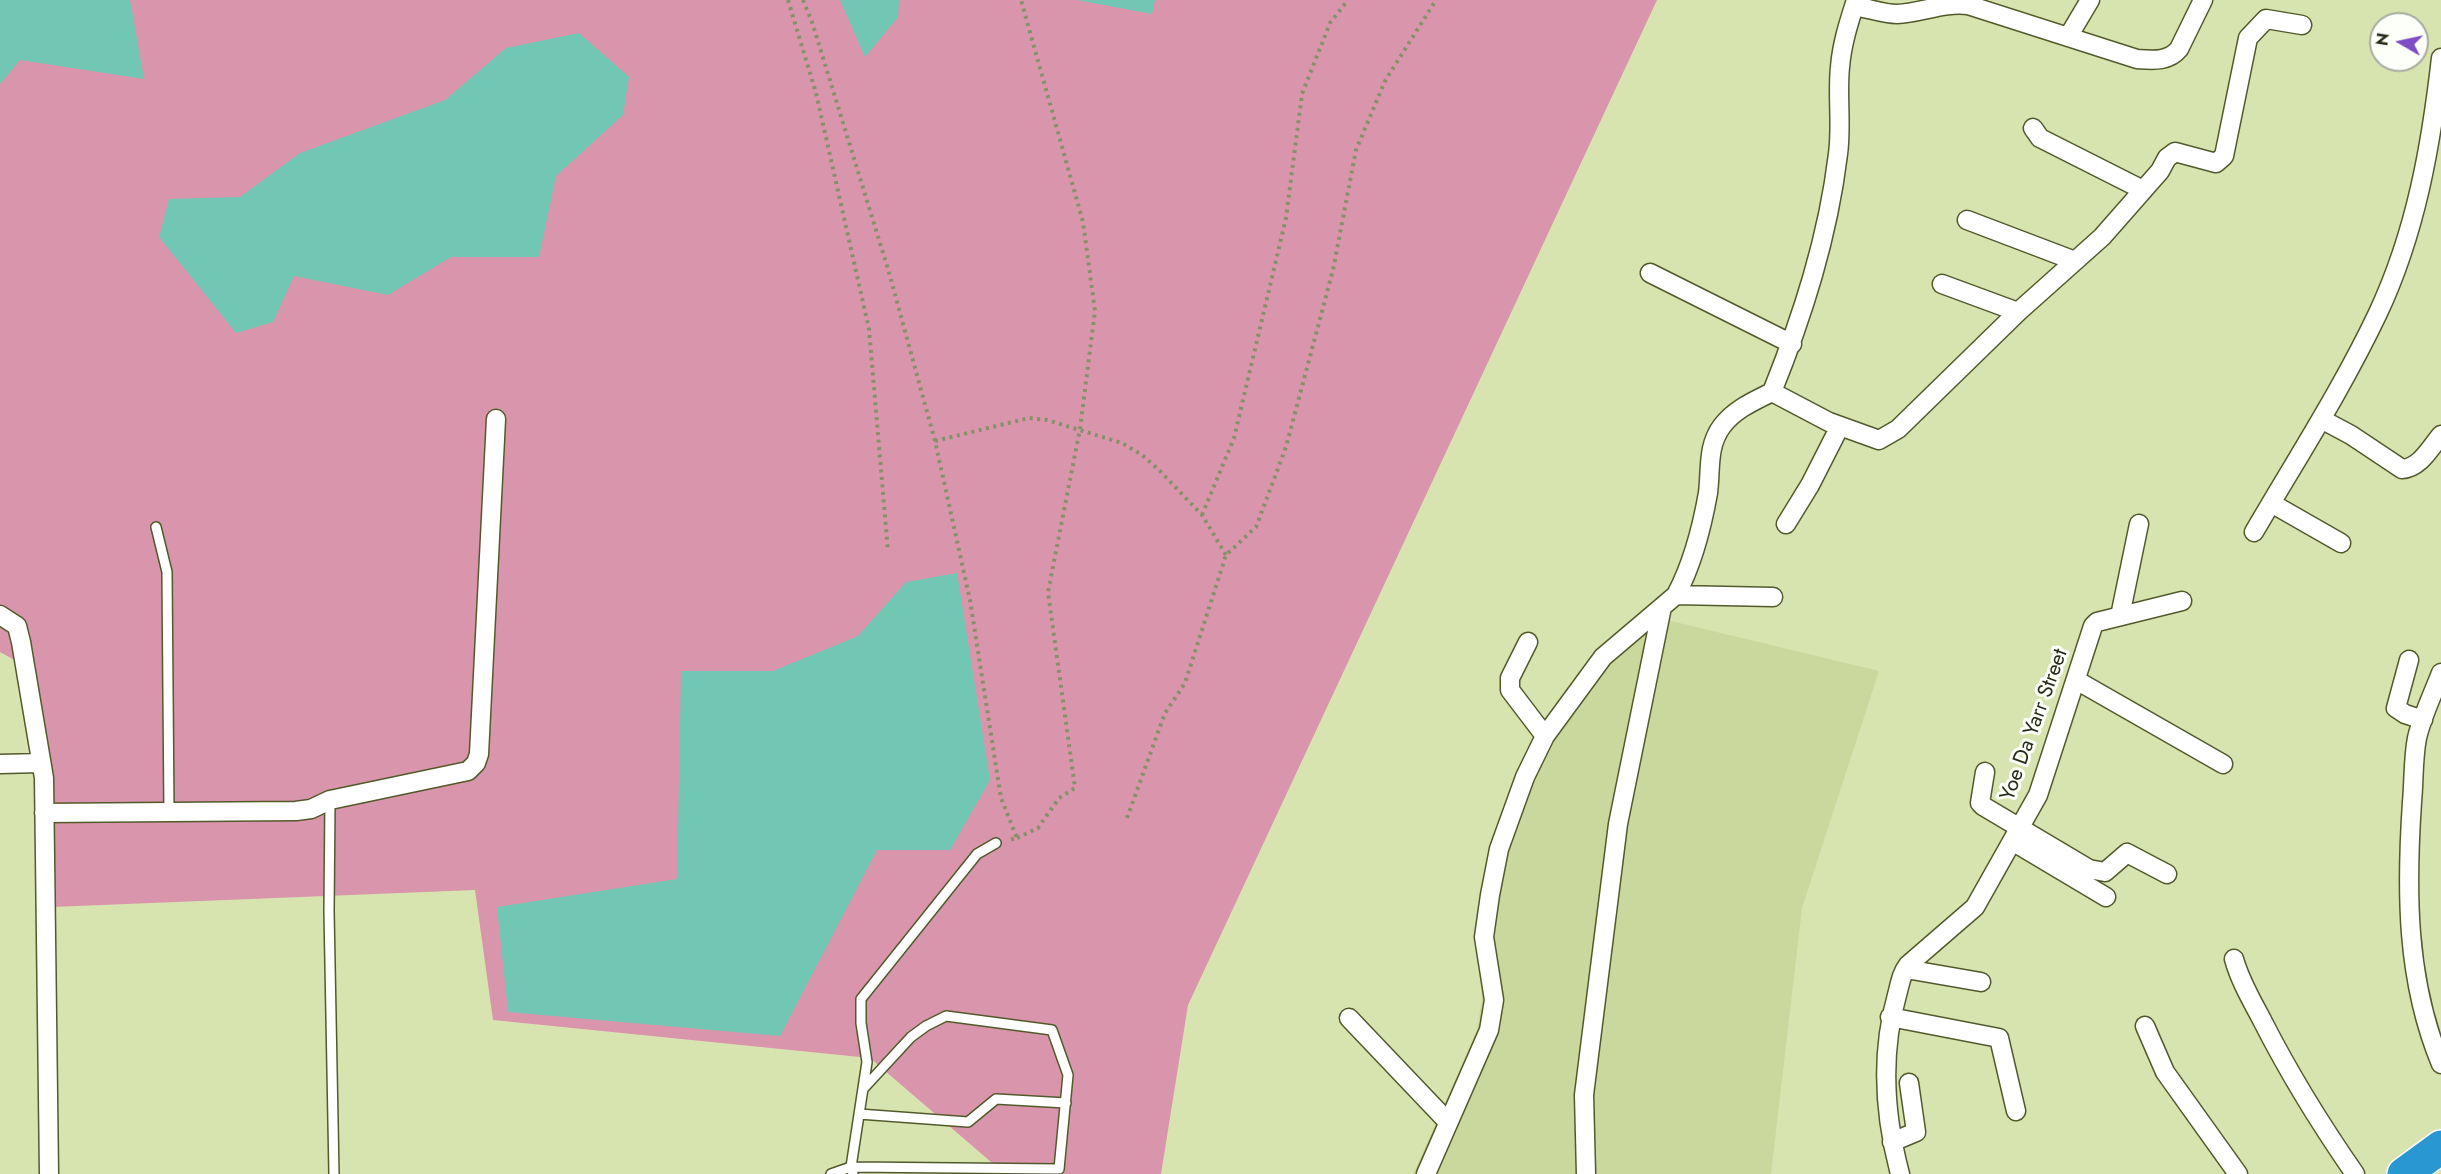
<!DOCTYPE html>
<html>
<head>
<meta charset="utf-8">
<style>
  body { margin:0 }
  #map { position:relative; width:2441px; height:1174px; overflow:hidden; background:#d8e4b0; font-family:Jost,sans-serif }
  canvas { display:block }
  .north { position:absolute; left:2369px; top:12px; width:60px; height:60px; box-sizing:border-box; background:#fdfff9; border:2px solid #a8ab9f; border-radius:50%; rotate:279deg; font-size:16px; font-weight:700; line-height:24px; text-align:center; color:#282c18 }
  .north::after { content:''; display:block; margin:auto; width:21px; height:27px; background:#7d4ec6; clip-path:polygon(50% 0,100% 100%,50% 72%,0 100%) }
</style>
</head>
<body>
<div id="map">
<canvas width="2441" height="1174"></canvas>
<div class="north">N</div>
</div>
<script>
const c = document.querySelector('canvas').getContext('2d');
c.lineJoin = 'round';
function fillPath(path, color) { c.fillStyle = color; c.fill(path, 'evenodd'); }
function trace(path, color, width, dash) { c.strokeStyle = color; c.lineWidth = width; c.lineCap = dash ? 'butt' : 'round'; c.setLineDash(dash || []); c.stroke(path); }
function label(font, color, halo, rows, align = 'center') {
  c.font = font + ' Jost,sans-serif'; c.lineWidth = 6; c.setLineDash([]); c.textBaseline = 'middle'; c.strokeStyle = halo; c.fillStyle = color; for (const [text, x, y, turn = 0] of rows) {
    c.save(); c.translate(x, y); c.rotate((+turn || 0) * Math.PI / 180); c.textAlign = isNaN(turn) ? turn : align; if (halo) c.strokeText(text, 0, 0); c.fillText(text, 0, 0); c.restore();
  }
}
const built = new Path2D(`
  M1642,614L1879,671L1802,908L1771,1174H1413L1477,1031L1482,998L1478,943L1550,719L1600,646Z`);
const green = new Path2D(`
  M0,0H1657L1188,1005L1161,1174H1005L870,1058L493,1020L475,890L52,907L27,667L0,652Z`);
const water = new Path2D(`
  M0,0H130L144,79L20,60L0,84Z
  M840,0H899L898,17L865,57Z
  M1077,0H1155L1152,14Z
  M579,33L629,77L623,115L556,176L539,257H451L388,295L294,276L273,322L236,333L159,237L169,199L240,197L300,153L445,100L506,48Z
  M957,573L990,780L950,850H877L780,1036L508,1012L497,907L677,879L681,671H773L858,636L906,582Z`);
const path = new Path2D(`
  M788,0L816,93L869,329L888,551
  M803,0L812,22L888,269L935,441L970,600L1001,798L1017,838L1009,840
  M935,441L1029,418L1047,420L1122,443L1142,455L1159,470L1202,515L1226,555
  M1202,515L1234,438L1286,218L1302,94L1330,23L1348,0
  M1127,818L1165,713L1185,683L1226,555L1256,527L1286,447L1333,270L1356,150L1385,81L1436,0
  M1017,838L1038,828L1059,798L1075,788L1048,592L1080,429L1095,311L1083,222L1021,0`);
const lane = new Path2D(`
  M156,527L167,572L169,813
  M330,800L329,911L334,1174
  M859,1114L968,1122L996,1099L1066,1103
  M831,1174L851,1167L867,1062L861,1023V999L977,854L996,843
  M853,1174L851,1167L1059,1169L1068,1075L1052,1030L946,1016L926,1026L911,1037L863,1089`);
const street = new Path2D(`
  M1854,6C1868,8 1883,14 1897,14C1921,13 1944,2 1968,5L2137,59C2153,60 2168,62 2179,49L2203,0
  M2068,37L2090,0
  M2033,128L2040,138L2143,190
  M1967,220L2075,261
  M1650,273L1792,344
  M1942,284L2018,312
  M1772,392L1829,422L1879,440L1898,429L2018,312L2102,237L2160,171L2167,158L2175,152L2216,163L2224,156L2248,38L2266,19L2302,25
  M2321,419L2351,435L2402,469C2420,468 2430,448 2441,435
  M2271,503L2341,543
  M1786,524L1810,485L1840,426
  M2254,532C2296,460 2342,389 2378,313C2416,232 2431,146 2441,58
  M1676,595L1773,597
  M0,615L17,626L21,642L44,778L49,1174
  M2120,616L2139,524
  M1528,642L1510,678V690L1545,736
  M2409,660L2396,708L2405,714L2423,720
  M2441,673C2433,694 2422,716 2417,738C2413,758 2414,781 2412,802C2406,891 2406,980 2441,1064
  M2076,680L2223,764
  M0,764L41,763
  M1985,772L1980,803L1983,806L2089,869L2105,872L2127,853L2167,874
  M44,813L296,811L311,809L330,800L468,771L476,763L479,754L496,419
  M2012,841L2106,897
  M2234,959C2240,981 2252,1001 2263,1022C2290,1075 2321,1125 2355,1174
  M1906,969L1981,982
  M1890,1017L1999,1038L2016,1111
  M1349,1018L1448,1122
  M2145,1026L2165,1072L2238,1174
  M1892,1142L1916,1132L1909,1083
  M1426,1174L1489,1030L1494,1000L1484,937L1490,895L1499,849L1525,777L1545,736L1603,657L1676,595C1692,565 1702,527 1708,493C1711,469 1707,446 1722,426C1735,409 1754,401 1772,392C1803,315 1828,237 1838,154C1842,125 1837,95 1840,67C1842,43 1849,22 1856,0
  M1586,1174L1584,1095L1618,824L1662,607
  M1900,1174C1884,1114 1880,1055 1897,995C1900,984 1901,974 1908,965L1975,907L2038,795L2093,626L2097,622L2182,601`);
const highway = new Path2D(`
  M2404,1174L2441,1147`);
const streetNames = [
  ["Yoe Da Yarr Street",2035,725,-70]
];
fillPath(built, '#cad79d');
fillPath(green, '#d995ab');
fillPath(water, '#71c7b4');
trace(lane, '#525a2c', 12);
trace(street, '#525a2c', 21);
trace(highway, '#fff', 36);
trace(path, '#88906b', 4, [3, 4.5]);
trace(lane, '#fff', 9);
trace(street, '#fff', 18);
trace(highway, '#2897d2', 33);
label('21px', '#282c18', '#fdfff9', streetNames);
</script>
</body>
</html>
